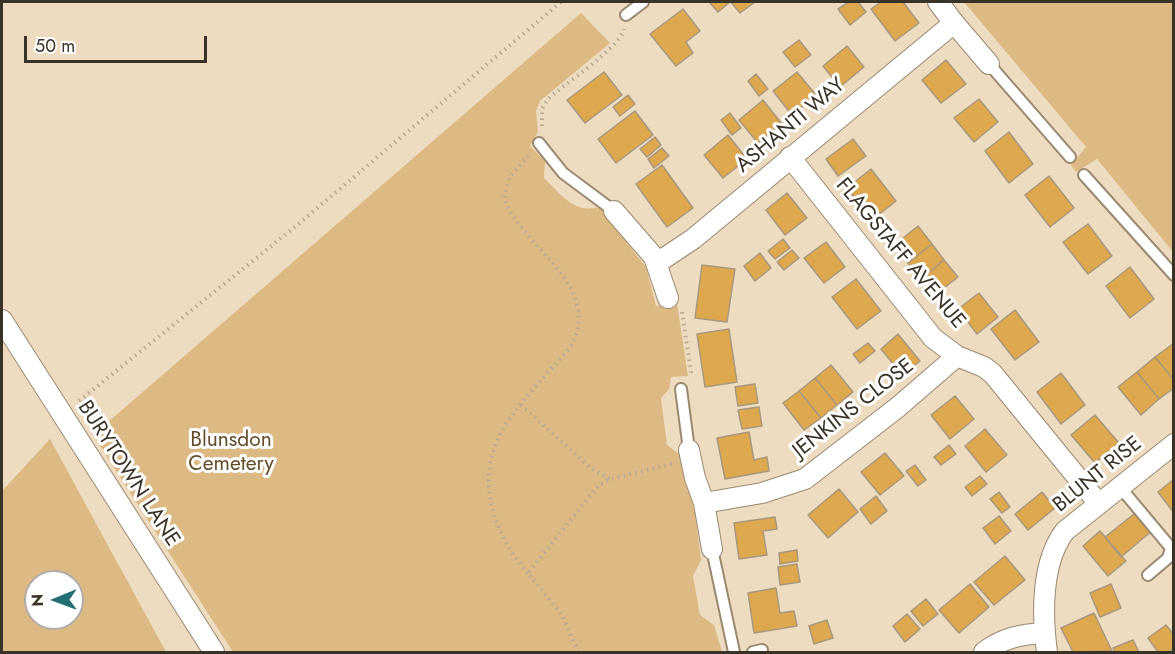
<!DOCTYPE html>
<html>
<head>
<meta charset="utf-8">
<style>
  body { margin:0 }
  #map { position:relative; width:1175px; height:654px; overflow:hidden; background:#eedcc0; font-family:Jost,sans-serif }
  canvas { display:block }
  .frame { position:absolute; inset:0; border:3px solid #393227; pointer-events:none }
  .north { position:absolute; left:24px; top:570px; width:60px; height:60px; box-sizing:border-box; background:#fff; border:2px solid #b0ada9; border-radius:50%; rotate:269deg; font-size:16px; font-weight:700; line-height:24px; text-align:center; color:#393227 }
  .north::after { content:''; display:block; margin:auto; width:21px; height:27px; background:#246f73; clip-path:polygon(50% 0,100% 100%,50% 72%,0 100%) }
  .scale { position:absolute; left:24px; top:36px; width:183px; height:27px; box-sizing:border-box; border:3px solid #393227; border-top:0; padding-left:8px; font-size:18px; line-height:21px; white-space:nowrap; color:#393227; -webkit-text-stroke:4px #fff; paint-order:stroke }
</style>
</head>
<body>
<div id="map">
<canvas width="1175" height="654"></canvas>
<div class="frame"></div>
<div class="north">N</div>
<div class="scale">50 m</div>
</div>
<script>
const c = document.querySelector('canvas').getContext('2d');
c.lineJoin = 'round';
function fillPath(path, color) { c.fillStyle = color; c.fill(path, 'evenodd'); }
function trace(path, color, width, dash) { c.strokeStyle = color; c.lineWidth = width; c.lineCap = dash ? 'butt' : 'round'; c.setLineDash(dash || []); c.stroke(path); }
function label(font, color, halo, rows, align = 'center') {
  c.font = font + ' Jost,sans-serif'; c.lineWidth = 6; c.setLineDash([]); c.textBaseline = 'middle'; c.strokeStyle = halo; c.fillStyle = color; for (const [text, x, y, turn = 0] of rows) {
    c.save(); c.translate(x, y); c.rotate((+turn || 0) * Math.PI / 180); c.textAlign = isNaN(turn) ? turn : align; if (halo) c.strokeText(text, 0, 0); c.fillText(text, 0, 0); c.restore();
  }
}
const green = new Path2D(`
  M964,2H1173V252L1097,159L1076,172L1071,165L1086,147Z
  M581,13L610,43L540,101L536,111L538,132L530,146L545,161L544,178C555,188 565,202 579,207C595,212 593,201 610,216L608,219L646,267L656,306L677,303L688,376L671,377L669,389L661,398L667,445L679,454L695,513L701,560L693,576L700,615L714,625L722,652H233L93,435Z
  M50,439L166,652H2V491ZM36,582H72V618H36Z`);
const building = new Path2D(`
  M709,2H730L718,12Z
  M731,2H755L740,13Z
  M849,2H858L866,12L850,25L838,9Z
  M881,2H903L919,23L895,41L871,9Z
  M683,9L700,31L686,42L693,53L676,66L650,34Z
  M799,40L811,55L795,67L783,52Z
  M847,46L864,67L840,87L823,66Z
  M946,60L966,84L941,103L922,80Z
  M604,72L622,95L585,123L567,100Z
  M797,72L816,95L792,115L773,91Z
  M756,74L768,89L759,96L748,81Z
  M628,95L635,104L620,116L613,107Z
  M979,99L998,122L974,142L954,118Z
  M763,100L782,124L758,143L739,120Z
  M635,111L653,135L616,163L598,139Z
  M730,113L741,128L732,135L721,120Z
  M1009,132L1033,164L1009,183L985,151Z
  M728,135L747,159L723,178L704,155Z
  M655,137L661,145L647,157L640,149Z
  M853,139L866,156L838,176L826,159Z
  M662,148L669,156L654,168L648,159Z
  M662,165L693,208L667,227L636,184Z
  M871,169L896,201L872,220L847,188Z
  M1049,176L1074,208L1050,227L1025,195Z
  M787,193L807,218L785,235L766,210Z
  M1088,224L1112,256L1088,274L1063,242Z
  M918,226L932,244L908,263L894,245Z
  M783,239L790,248L775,259L768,251Z
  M826,242L845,267L824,283L804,258Z
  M932,244L944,260L921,279L908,263Z
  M792,250L799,258L784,270L777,262Z
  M760,253L771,268L755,281L744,266Z
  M944,260L958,277L934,296L921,279Z
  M702,265L735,269L727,322L695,318Z
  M1130,267L1154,299L1130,318L1106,286Z
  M856,279L881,311L857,329L832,297Z
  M979,293L998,317L977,334L958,309Z
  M1015,310L1039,342L1015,360L991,329Z
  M729,329L737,382L705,387L697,334Z
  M898,334L920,361L902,375L881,349Z
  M868,343L875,351L860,363L853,354Z
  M1174,343V380L1155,357Z
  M1155,357L1174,380V388L1159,399L1137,372Z
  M831,365L853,392L837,405L815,378Z
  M1137,372L1159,399L1141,415L1118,387Z
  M1061,373L1085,405L1061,424L1037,392Z
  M815,378L837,405L821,418L799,391Z
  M755,384L758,403L738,406L735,387Z
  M799,391L821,418L804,430L783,403Z
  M955,396L974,419L950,439L931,415Z
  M759,407L762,426L742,429L738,410Z
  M1095,415L1119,443L1095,463L1071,435Z
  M985,429L1007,455L986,472L965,446Z
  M749,432L754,460L767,457L769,471L725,479L717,438Z
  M949,445L956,454L941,465L934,457Z
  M885,453L904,476L880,495L861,472Z
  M915,465L926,480L918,486L906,471Z
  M980,476L987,484L972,496L965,487Z
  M1174,479V513L1158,492Z
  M839,489L858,512L828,538L808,515Z
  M999,492L1010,507L1002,513L990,499Z
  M1042,492L1055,508L1028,530L1015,514Z
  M876,496L887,511L871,524L860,509Z
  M1139,510L1154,529L1121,557L1105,537Z
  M999,516L1011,531L995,544L983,528Z
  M775,517L777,529L763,531L767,555L739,559L734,523Z
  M1100,531L1126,561L1108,576L1083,546Z
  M797,550L798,561L780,564L779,553Z
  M1005,556L1025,580L994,605L974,582Z
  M797,564L800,582L780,585L778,567Z
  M970,584L989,607L959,633L939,610Z
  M1111,584L1121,608L1100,617L1090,593Z
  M776,588L780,613L794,611L797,626L754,633L748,593Z
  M926,599L938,614L923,626L911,611Z
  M1094,613L1112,651L1073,652L1061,628Z
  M907,614L920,629L905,642L893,626Z
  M827,620L833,638L814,644L809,626Z
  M1166,625L1174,635V648L1168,652H1158L1148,638Z
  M1133,640L1139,652H1115L1113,648Z`);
const path = new Path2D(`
  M542,126V109L548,99C563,85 621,47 624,29
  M682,312L691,372L689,375
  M79,401L296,226L561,2
  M521,405L591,468L610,479
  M528,573C493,534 474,478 503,429C521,399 549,373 571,346C604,284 521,248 504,198L509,178L528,156
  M578,652L562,615L528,573L599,485L610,479L672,464`);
const service = new Path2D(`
  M626,15L643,2
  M989,64L1070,157
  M539,143L563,173L614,211
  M1084,175L1174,275
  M681,389L689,450
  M1120,487L1171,548L1168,558L1148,575
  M712,549L734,652
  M753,652L762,650`);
const minor = new Path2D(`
  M954,23L989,64
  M790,157L933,338L957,356L984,367L993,374L1099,504
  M614,211L654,257L668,298
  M657,263L693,239L954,23L938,2
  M2,320L214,652
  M689,450L695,478L704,503L712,549
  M704,503L762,493L805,479L898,407L957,356
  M984,652C1003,638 1021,634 1044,633
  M1047,652C1042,615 1041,562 1065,531L1174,444`);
const streetNames = [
  ["ASHANTI WAY",791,126,-40],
  ["FLAGSTAFF AVENUE",900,254,50],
  ["JENKINS CLOSE",854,409,-38],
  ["BURYTOWN LANE",128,474,57],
  ["BLUNT RISE",1098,475,-39]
];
const parkNames = [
  ["Blunsdon",231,441],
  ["Cemetery",231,465]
];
fillPath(green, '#ddba84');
fillPath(building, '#dda84e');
trace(building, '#a9987e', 1.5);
trace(service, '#9a896f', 14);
trace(minor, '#9a896f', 22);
trace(path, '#b8a992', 4, [1.5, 4.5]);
trace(service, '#fff', 10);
trace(minor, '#fff', 20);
label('21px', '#393227', '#fff', streetNames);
label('21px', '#634c27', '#fff', parkNames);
</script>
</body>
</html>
